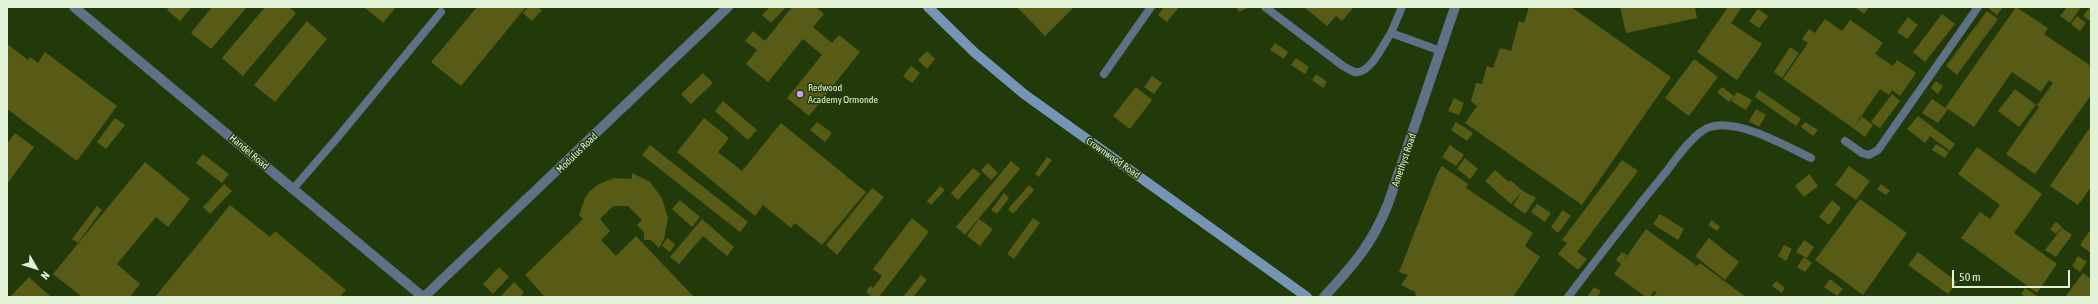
<!DOCTYPE html>
<html>
<head>
<meta charset="utf-8">
<style>
  body { margin:0 }
  #map { position:relative; width:2098px; height:304px; overflow:hidden; background:#223a09; font-family:"Asap Condensed",sans-serif }
  canvas { display:block }
  .frame { position:absolute; inset:0; border:8px solid #e2f2d7; pointer-events:none }
  .north { position:absolute; left:16px; top:248px; width:40px; height:40px; -webkit-text-stroke:3px #223a09; paint-order:stroke; rotate:129deg; font-size:11px; font-weight:700; line-height:16px; text-align:center; color:#e2f2d7 }
  .north::after { content:''; display:block; margin:auto; width:14px; height:18px; background:#e2f2d7; clip-path:polygon(50% 0,100% 100%,50% 72%,0 100%) }
  .scale { position:absolute; left:1952px; top:270px; width:118px; height:18px; box-sizing:border-box; border:2px solid #e2f2d7; border-top:0; padding-left:5px; font-size:12px; line-height:14px; white-space:nowrap; color:#e2f2d7; -webkit-text-stroke:3px #223a09; paint-order:stroke }
</style>
</head>
<body>
<div id="map">
<canvas width="2098" height="304"></canvas>
<div class="frame"></div>
<div class="north">N</div>
<div class="scale">50 m</div>
</div>
<script>
const c = document.querySelector('canvas').getContext('2d');
c.lineJoin = 'round';
function fillPath(path, color) { c.fillStyle = color; c.fill(path, 'evenodd'); }
function trace(path, color, width, dash) { c.strokeStyle = color; c.lineWidth = width; c.lineCap = dash ? 'butt' : 'round'; c.setLineDash(dash || []); c.stroke(path); }
function label(font, color, halo, rows, align = 'center') {
  c.font = font + ' "Asap Condensed",sans-serif'; c.lineWidth = 3; c.setLineDash([]); c.textBaseline = 'middle'; c.strokeStyle = halo; c.fillStyle = color; for (const [text, x, y, turn = 0] of rows) {
    c.save(); c.translate(x, y); c.rotate((+turn || 0) * Math.PI / 180); c.textAlign = isNaN(turn) ? turn : align; if (halo) c.strokeText(text, 0, 0); c.fillText(text, 0, 0); c.restore();
  }
}
const building = new Path2D(`
  M169,7H192L180,21L167,10Z
  M212,7H247L211,49L191,33Z
  M265,7H289L296,13L243,76L222,58Z
  M364,7H396L383,23Z
  M477,7H526L461,86L431,62Z
  M528,7H538L542,10L532,21L523,13Z
  M770,7H786L771,23L762,15Z
  M792,7H816L824,14L813,27L832,43L839,35L860,52L809,116L787,98L822,55L803,39L768,82L746,64L757,50L745,41L753,31L765,41Z
  M1017,7H1074L1045,36Z
  M1164,7H1179L1167,22L1158,15Z
  M1236,7H1250L1239,12Z
  M1304,7H1354L1342,21L1336,16L1327,26Z
  M1529,7H1571L1671,77L1582,205L1465,123L1477,106L1471,101L1476,83L1482,84L1487,66L1493,68L1500,48L1511,51L1519,21L1524,23Z
  M1620,7H1695L1697,18L1626,33Z
  M1728,7H1742L1731,23L1762,44L1737,80L1697,52Z
  M1855,7H1869L1864,14Z
  M1990,7H2003L1997,15L1989,9Z
  M2016,7L2048,28L2044,34L2091,66V95L2035,174L2006,154L2039,107L2037,105L2053,83L2049,80L2041,92L2012,72L1974,127L1948,109L1938,123L1922,113L1932,99L1945,108Z
  M2067,7H2081L2070,23L2060,16Z
  M2090,7H2091V22L2083,16Z
  M1758,9L1768,16L1759,28L1749,21Z
  M1987,11L1998,19L1957,75L1946,66Z
  M1942,14L1955,24L1925,62L1913,52Z
  M2077,16L2086,23L2080,31L2071,24Z
  M1908,17L1918,25L1907,39L1897,32Z
  M1825,19L1842,31L1850,20L1883,43L1875,54L1893,66L1897,60L1916,73L1900,96L1892,90L1889,95L1880,89L1853,128L1783,79L1808,43L1802,39L1809,29L1815,33Z
  M307,21L327,39L275,102L254,85Z
  M1275,43L1288,52L1284,59L1270,50Z
  M7,44L28,60L30,57L38,63L45,52L117,106L77,161L7,109Z
  M1790,47L1799,53L1782,78L1774,72Z
  M927,51L935,59L927,69L918,60Z
  M1296,58L1309,67L1305,74L1291,65Z
  M1694,59L1718,77L1689,116L1665,98Z
  M911,66L920,73L912,83L903,76Z
  M703,73L713,83L691,104L681,94Z
  M1316,74L1327,82L1323,88L1312,80Z
  M1152,76L1162,83L1154,94L1144,87Z
  M1936,81L1943,86L1938,94L1931,88Z
  M1136,87L1152,100L1130,129L1113,116Z
  M1722,87L1734,96L1729,102L1717,92Z
  M2015,89L2036,105L2019,127L1998,111Z
  M1759,90L1801,119L1796,126L1755,97Z
  M1737,92L1752,100L1746,110L1731,101Z
  M1892,94L1900,101L1880,128L1871,122Z
  M1454,98L1464,103L1459,115L1448,111Z
  M723,101L757,130L748,140L715,111Z
  M1756,109L1766,115L1759,127L1749,121Z
  M1918,116L1955,144L1950,151L1930,136L1925,143L1907,129Z
  M1862,117L1873,125L1865,137L1853,128Z
  M115,118L125,125L106,149L97,142Z
  M704,118L729,138L718,152L742,171L781,123L866,192L822,245L795,223L791,228L763,205L755,216L677,152Z
  M817,122L832,133L825,142L810,130Z
  M1456,122L1473,133L1467,141L1451,130Z
  M1805,122L1818,130L1813,136L1801,127Z
  M2091,126V187L2078,205L2050,186Z
  M15,133L34,147L7,184V144Z
  M1936,144L1949,152L1945,158L1932,150Z
  M650,145L748,222L740,232L642,155Z
  M1450,145L1464,155L1456,166L1442,157Z
  M1977,147L2042,194L2014,233L2057,264L2037,293L1961,238L1980,212L1990,219L2000,205L1958,174Z
  M203,154L229,174L222,183L196,163Z
  M1047,157L1052,160L1039,177L1035,174Z
  M1465,158L1478,169L1470,179L1457,169Z
  M1622,160L1638,171L1577,252L1587,259L1578,270L1558,254L1567,243L1562,240Z
  M1011,161L1020,169L965,235L956,227Z
  M145,162L190,199L168,227L156,217L117,264L140,284L130,297H82L53,274Z
  M988,163L998,173L991,180L981,170Z
  M1442,166L1468,184L1466,188L1533,233L1525,246L1540,257L1513,297H1416L1415,292L1401,285L1408,275L1399,272L1438,172Z
  M1849,166L1870,181L1856,200L1835,185Z
  M973,168L981,174L958,200L951,193Z
  M1495,170L1509,182L1510,180L1523,191L1536,198L1525,214L1513,205L1522,192L1511,204L1485,181Z
  M632,173L650,182L662,198L668,218L664,239L659,248L651,240H644V232L637,225L642,220L628,206H613L600,219L610,231L601,240L616,256L636,236L694,297H545L525,275L583,219L579,215L585,198L590,191L597,185L614,178L632,179Z
  M1809,174L1818,186L1804,197L1795,186Z
  M224,184L232,191L210,214L203,207Z
  M1881,184L1890,191L1886,195L1877,189Z
  M1029,185L1034,190L1013,214L1008,209Z
  M940,186L945,190L931,205L927,201Z
  M872,188L884,197L837,255L826,245Z
  M1004,193L1009,198L997,214L991,210Z
  M1860,199L1907,233L1863,295L1815,260Z
  M680,200L700,217L692,227L672,209Z
  M1832,200L1841,208L1829,225L1819,217Z
  M1537,204L1551,213L1545,222L1531,212Z
  M230,205L270,237L275,231L346,290L340,297H155Z
  M97,206L102,210L78,243L72,239Z
  M1563,210L1571,216L1558,233L1551,227Z
  M1660,214L1684,229L1678,240L1653,224Z
  M912,218L929,232L879,297H872L866,292L870,286L873,288L882,276L873,269Z
  M1033,218L1040,223L1014,259L1007,254Z
  M702,219L734,247L727,256L703,236L679,264L670,257Z
  M979,219L993,229L980,246L967,236Z
  M1712,220L1720,227L1717,231L1708,225Z
  M2056,222L2062,227L2056,234L2050,229Z
  M2062,228L2072,235L2056,257L2045,250Z
  M1646,229L1697,266L1700,263L1746,297H1653L1657,292L1654,291L1650,297H1646L1614,274L1621,264L1616,260L1622,252L1627,255L1622,263Z
  M2091,229V253L2080,245Z
  M667,238L675,244L670,252L662,246Z
  M1709,238L1739,262L1725,280L1695,256Z
  M1804,240L1814,247L1807,258L1796,252Z
  M1784,245L1792,249L1786,261L1778,256Z
  M1918,252L1957,282L1948,294L1908,265Z
  M2078,256L2087,262L2080,272L2072,266Z
  M1804,257L1812,263L1805,272L1797,267Z
  M499,267L509,277L493,294L483,284Z
  M2083,273L2091,279V297H2065Z
  M921,275L927,280L913,297H903Z
  M29,277L51,297H10Z
  M1830,279L1843,289L1837,296L1824,287Z
  M1776,281L1785,288L1782,293L1772,286Z
  M514,282L524,292L520,297H500Z
  M1594,287L1601,291L1597,297H1587Z
  M2025,288L2037,296L2036,297H2025L2021,294Z`);
const lane = new Path2D(`
  M1265,7L1343,66C1347,68 1351,71 1355,72C1370,75 1384,43 1391,33L1441,51
  M1391,33L1402,7
  M1104,74L1151,7
  M1845,141L1862,153L1869,155L1878,150L1978,7
  M293,189L338,137L441,12
  M1568,297C1600,255 1632,213 1666,172C1675,160 1695,131 1710,127C1738,118 1786,146 1811,158`);
const street = new Path2D(`
  M74,7L423,297
  M424,297L728,7
  M1324,297C1354,264 1371,246 1388,204L1455,7`);
const secondary = new Path2D(`
  M928,7L974,52L1024,94L1307,297`);
const markers = [
  [800,94,4,"#d79bf9"]
];
const poiNames = [
  ["Redwood",808,88],
  ["Academy Ormonde",808,100]
];
const streetNames = [
  ["Handel Road",249,152,40],
  ["Modulus Road",577,153,-44],
  ["Crownwood Road",1113,158,35],
  ["Amethyst Road",1404,160,-71]
];
fillPath(building, '#575b15');
trace(lane, '#5e7186', 8);
trace(street, '#5e7186', 10);
trace(secondary, '#7694b6', 10);
for (const [x, y, r, color] of markers) { const dot = new Path2D(); dot.arc(x, y, r, 0, 2 * Math.PI); c.fillStyle = color; c.fill(dot); trace(dot, '#223a09', 1.5); }
label('10px', '#e2f2d7', '#223a09', poiNames, 'left');
label('10px', '#e2f2d7', '#223a09', streetNames);
</script>
</body>
</html>
